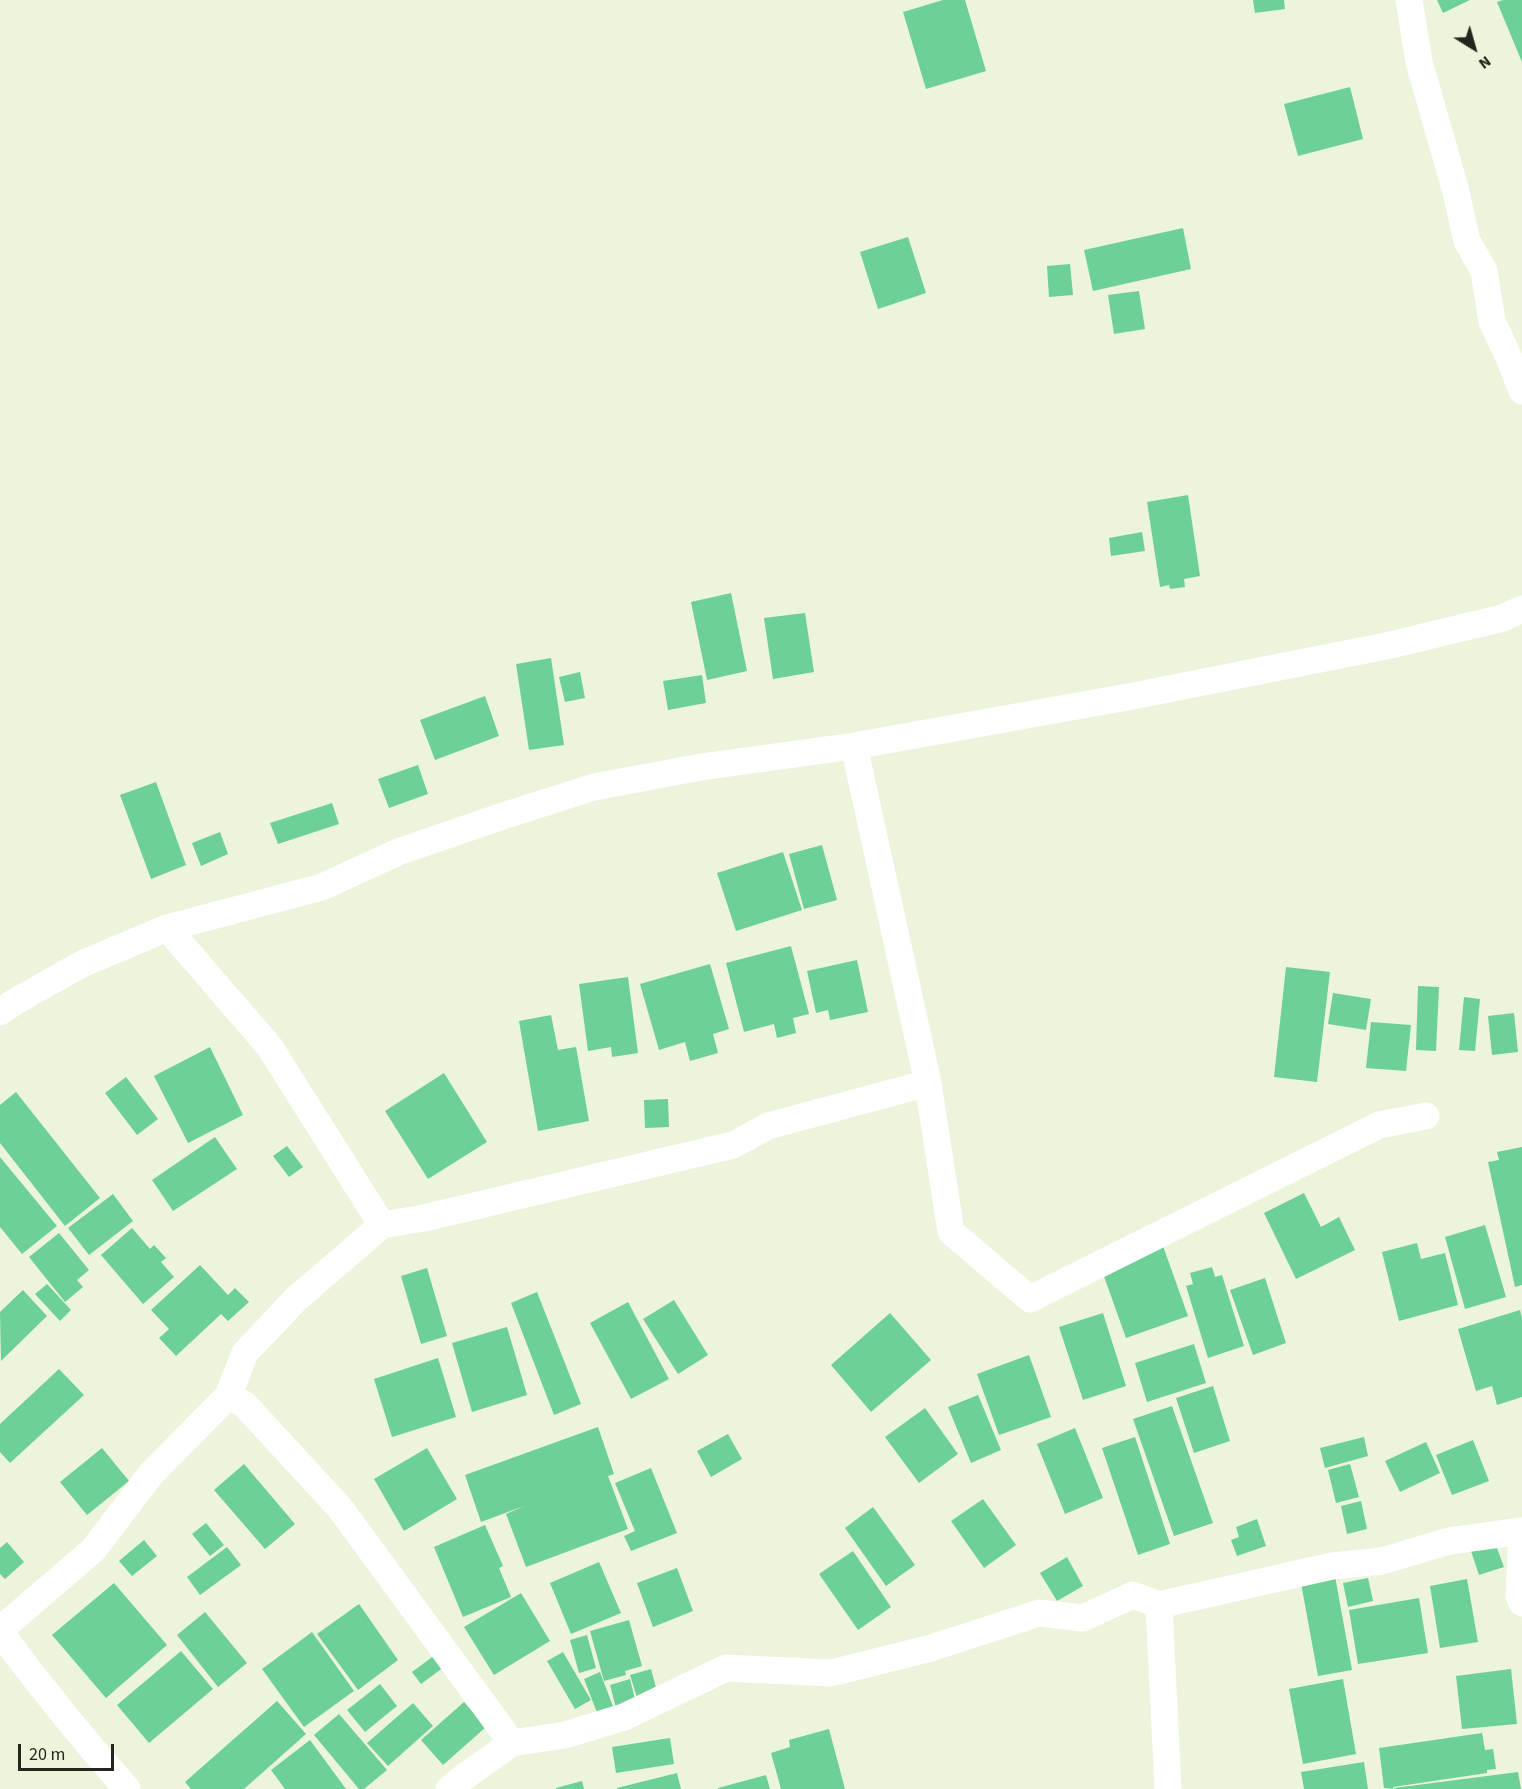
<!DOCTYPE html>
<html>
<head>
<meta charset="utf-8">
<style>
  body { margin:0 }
  #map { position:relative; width:1522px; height:1789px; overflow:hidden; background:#ecf4db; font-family:"Source Sans 3",sans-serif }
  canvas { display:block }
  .north { position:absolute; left:1444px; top:18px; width:60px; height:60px; -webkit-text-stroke:4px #ecf4db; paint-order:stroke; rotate:143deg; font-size:16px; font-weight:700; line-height:24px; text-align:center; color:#23261d }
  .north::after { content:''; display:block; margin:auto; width:21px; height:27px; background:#23261d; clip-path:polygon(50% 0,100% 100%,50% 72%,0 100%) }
  .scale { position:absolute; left:18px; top:1744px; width:96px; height:27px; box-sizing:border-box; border:3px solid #23261d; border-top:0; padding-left:8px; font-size:18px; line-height:21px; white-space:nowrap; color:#23261d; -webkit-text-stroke:4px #ecf4db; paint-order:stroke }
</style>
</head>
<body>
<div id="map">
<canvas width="1522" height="1789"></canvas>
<div class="north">N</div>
<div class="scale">20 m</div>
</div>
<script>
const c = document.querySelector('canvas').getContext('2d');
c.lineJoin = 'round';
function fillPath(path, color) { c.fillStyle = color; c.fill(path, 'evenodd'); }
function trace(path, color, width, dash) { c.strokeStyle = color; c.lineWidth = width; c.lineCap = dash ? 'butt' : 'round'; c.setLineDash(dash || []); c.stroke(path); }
const building = new Path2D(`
  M943,0H965L986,71L926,89L903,12Z
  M1253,0H1284L1285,9L1255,13Z
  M1437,0H1470L1443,13Z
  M1503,0H1522V62L1497,2Z
  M1350,87L1363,139L1298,156L1284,104Z
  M1183,228L1191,269L1093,291L1084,250Z
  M908,237L926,293L878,309L860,252Z
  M1070,264L1073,295L1049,297L1047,266Z
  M1139,291L1145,329L1114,334L1108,295Z
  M1188,495L1200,576L1184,579L1185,587L1170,589L1169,585L1160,587L1147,502Z
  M1142,532L1145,551L1111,556L1109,538Z
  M731,593L747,671L707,680L691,602Z
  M805,613L814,672L773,679L764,618Z
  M551,658L564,745L529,750L516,664Z
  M580,672L585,698L565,702L559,677Z
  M702,675L706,703L668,710L663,681Z
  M485,696L499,736L435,760L420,720Z
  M418,765L428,794L389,808L378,779Z
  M156,782L186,865L151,879L120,795Z
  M332,803L339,824L278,844L270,823Z
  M220,832L228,854L201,866L192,843Z
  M822,845L837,900L804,909L789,854Z
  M783,852L802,910L736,931L717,873Z
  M791,946L809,1014L793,1018L796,1033L777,1038L774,1024L744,1032L726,963Z
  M857,960L868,1012L830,1020L828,1010L816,1013L807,971Z
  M710,964L729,1029L713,1034L718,1053L690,1061L685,1042L659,1050L640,984Z
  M1286,967L1330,972L1317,1082L1274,1077Z
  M628,977L638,1053L612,1057L611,1047L588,1051L579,984Z
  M1418,986L1439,987L1436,1051L1416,1050Z
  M1333,993L1371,999L1366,1030L1328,1024Z
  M1464,997L1480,999L1475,1051L1459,1050Z
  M1514,1013L1518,1052L1492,1055L1488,1016Z
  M551,1015L558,1050L576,1047L589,1121L538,1131L519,1021Z
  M1371,1022L1411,1025L1406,1071L1366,1068Z
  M210,1047L243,1115L188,1143L154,1076Z
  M444,1073L487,1142L428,1179L385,1111Z
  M126,1077L158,1119L137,1135L105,1093Z
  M16,1092L100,1198L65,1226L0,1143V1105Z
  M668,1099L669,1127L645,1128L644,1100Z
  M215,1137L237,1169L173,1211L152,1180Z
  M287,1146L303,1167L289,1177L273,1156Z
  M1522,1147V1285L1515,1287L1488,1162L1499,1160L1497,1152Z
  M0,1157L57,1226L22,1254L0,1227Z
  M1304,1193L1321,1227L1339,1217L1355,1250L1296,1279L1264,1213Z
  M113,1194L133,1221L89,1255L68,1228Z
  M1485,1225L1506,1297L1465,1309L1445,1237Z
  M132,1228L150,1249L154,1245L166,1258L161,1262L174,1277L143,1304L101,1255Z
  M59,1233L89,1270L77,1280L83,1287L65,1302L29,1257Z
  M1417,1243L1421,1259L1445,1253L1458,1305L1399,1321L1382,1252Z
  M1163,1246L1188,1316L1126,1338L1101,1268Z
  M200,1265L228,1295L235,1288L249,1302L228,1321L221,1314L176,1356L159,1338L169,1329L151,1310Z
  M1212,1267L1215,1277L1222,1275L1244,1346L1208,1358L1186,1286L1193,1284L1190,1273Z
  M427,1268L447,1336L421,1344L401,1276Z
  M1265,1278L1286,1343L1253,1355L1230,1290Z
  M47,1284L71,1310L60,1321L35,1294Z
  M23,1290L47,1316L1,1361L0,1312Z
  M537,1292L581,1404L554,1415L511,1303Z
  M674,1300L708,1355L678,1374L643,1319Z
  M628,1302L669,1379L631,1399L590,1323Z
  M1520,1310L1522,1318V1397L1497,1405L1492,1386L1476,1391L1458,1329Z
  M890,1313L931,1360L871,1412L831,1365Z
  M1103,1313L1126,1386L1083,1400L1059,1327Z
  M507,1327L527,1395L472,1412L452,1343Z
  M1194,1344L1206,1383L1147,1402L1135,1363Z
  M1029,1355L1051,1417L999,1435L977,1374Z
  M438,1358L456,1417L392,1437L374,1379Z
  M59,1369L84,1395L10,1463L0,1452V1424Z
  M1213,1386L1230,1441L1194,1453L1176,1398Z
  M978,1395L1001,1450L971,1463L948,1407Z
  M1172,1406L1213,1523L1174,1536L1133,1419Z
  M925,1408L958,1454L919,1483L885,1437Z
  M598,1427L614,1474L608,1476L628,1529L526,1567L506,1514L524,1506L481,1522L465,1475Z
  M1075,1428L1103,1498L1065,1514L1037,1444Z
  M728,1434L742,1459L711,1477L697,1451Z
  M1135,1437L1170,1544L1138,1555L1102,1448Z
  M1364,1437L1368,1456L1325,1468L1320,1448Z
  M1473,1440L1489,1481L1452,1495L1436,1455Z
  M1426,1442L1440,1473L1400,1492L1385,1461Z
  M102,1448L129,1481L87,1515L60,1482Z
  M427,1448L457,1499L404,1531L374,1479Z
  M244,1464L295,1524L265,1549L214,1490Z
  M1350,1464L1359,1497L1336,1503L1328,1470Z
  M651,1468L677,1533L631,1551L624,1536L635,1531L615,1483Z
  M983,1499L1016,1545L984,1568L951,1521Z
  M1361,1501L1367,1529L1347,1534L1341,1506Z
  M873,1507L915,1565L886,1586L845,1528Z
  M1257,1519L1266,1546L1237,1556L1231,1540L1239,1537L1236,1527Z
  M206,1523L224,1545L210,1556L192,1534Z
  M485,1525L503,1566L499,1568L511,1597L463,1617L434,1547Z
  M144,1540L157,1556L132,1576L119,1561Z
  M7,1542L24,1562L5,1579L0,1574V1548Z
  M1495,1543L1504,1567L1479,1575L1471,1551Z
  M227,1547L241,1565L200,1595L187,1577Z
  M853,1551L891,1607L858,1630L819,1574Z
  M1067,1557L1083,1586L1057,1601L1040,1573Z
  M599,1562L621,1613L571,1634L550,1583Z
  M677,1568L693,1611L653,1627L637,1583Z
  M1335,1576L1352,1670L1318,1676L1301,1583Z
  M1368,1578L1373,1601L1348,1607L1343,1583Z
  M1467,1579L1478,1642L1440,1648L1430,1586Z
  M114,1583L167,1645L106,1698L52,1635Z
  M521,1593L550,1641L494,1675L464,1627Z
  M1419,1598L1428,1653L1358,1664L1349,1610Z
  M359,1604L398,1660L358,1690L317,1634Z
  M205,1612L247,1663L218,1687L177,1635Z
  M629,1620L642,1666L625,1671L626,1675L604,1681L590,1631Z
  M312,1632L354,1691L304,1727L262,1669Z
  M587,1635L596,1668L579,1673L570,1640Z
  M181,1651L213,1689L149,1743L117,1705Z
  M563,1652L591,1700L575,1709L547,1661Z
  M435,1655L444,1667L421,1684L412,1672Z
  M651,1669L658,1695L638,1701L630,1675Z
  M1511,1669L1517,1724L1462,1729L1456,1676Z
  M600,1672L614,1709L598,1715L584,1679Z
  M630,1679L636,1703L616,1708L610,1685Z
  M1343,1679L1356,1754L1303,1764L1289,1689Z
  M380,1684L397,1706L365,1732L347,1710Z
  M277,1701L306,1734L244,1789H191L185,1782Z
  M464,1702L486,1727L443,1765L421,1740Z
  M413,1703L433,1726L388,1766L367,1743Z
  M339,1714L387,1770L364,1789H359L314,1735Z
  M829,1729L845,1789H781L771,1753L790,1747L789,1740Z
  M1482,1733L1485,1750L1493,1749L1496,1769L1487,1770V1773L1393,1787V1789L1384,1788L1379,1748Z
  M670,1738L674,1764L616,1773L612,1747Z
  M310,1740L346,1789H285L271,1770Z
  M1364,1762L1368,1789H1304L1301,1772Z
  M1518,1772L1521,1789H1394V1788Z
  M677,1773L681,1789H617V1788Z
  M766,1775L770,1789H718V1788Z
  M582,1781L584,1789H556V1788Z`);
const street = new Path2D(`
  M1409,0L1419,62L1455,188L1467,241L1484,271L1492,321L1510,360L1522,391
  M854,746L928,1083L951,1232L1030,1299L1379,1125L1426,1116
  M167,928L269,1046L382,1225
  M0,1012L16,1001L82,964L167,928L322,887L398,852L503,816L594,787L701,767L854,746L1133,696L1386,646L1503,618L1522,609
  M228,1396L244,1404L340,1508L512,1743
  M1522,1531L1519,1596L1522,1603
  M1159,1605L1168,1789
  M0,1630L93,1550L151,1474L228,1396L245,1353L295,1300L382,1225L424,1218L733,1145L768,1126L928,1083
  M0,1632C40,1686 82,1738 127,1789
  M449,1789L461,1779L512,1743L565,1735L624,1717L726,1668L831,1673L931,1648L1039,1613L1083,1618L1133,1595L1159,1605L1332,1566L1382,1561L1449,1541L1522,1531`);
fillPath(building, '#6dd096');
trace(street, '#fff', 27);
</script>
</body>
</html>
